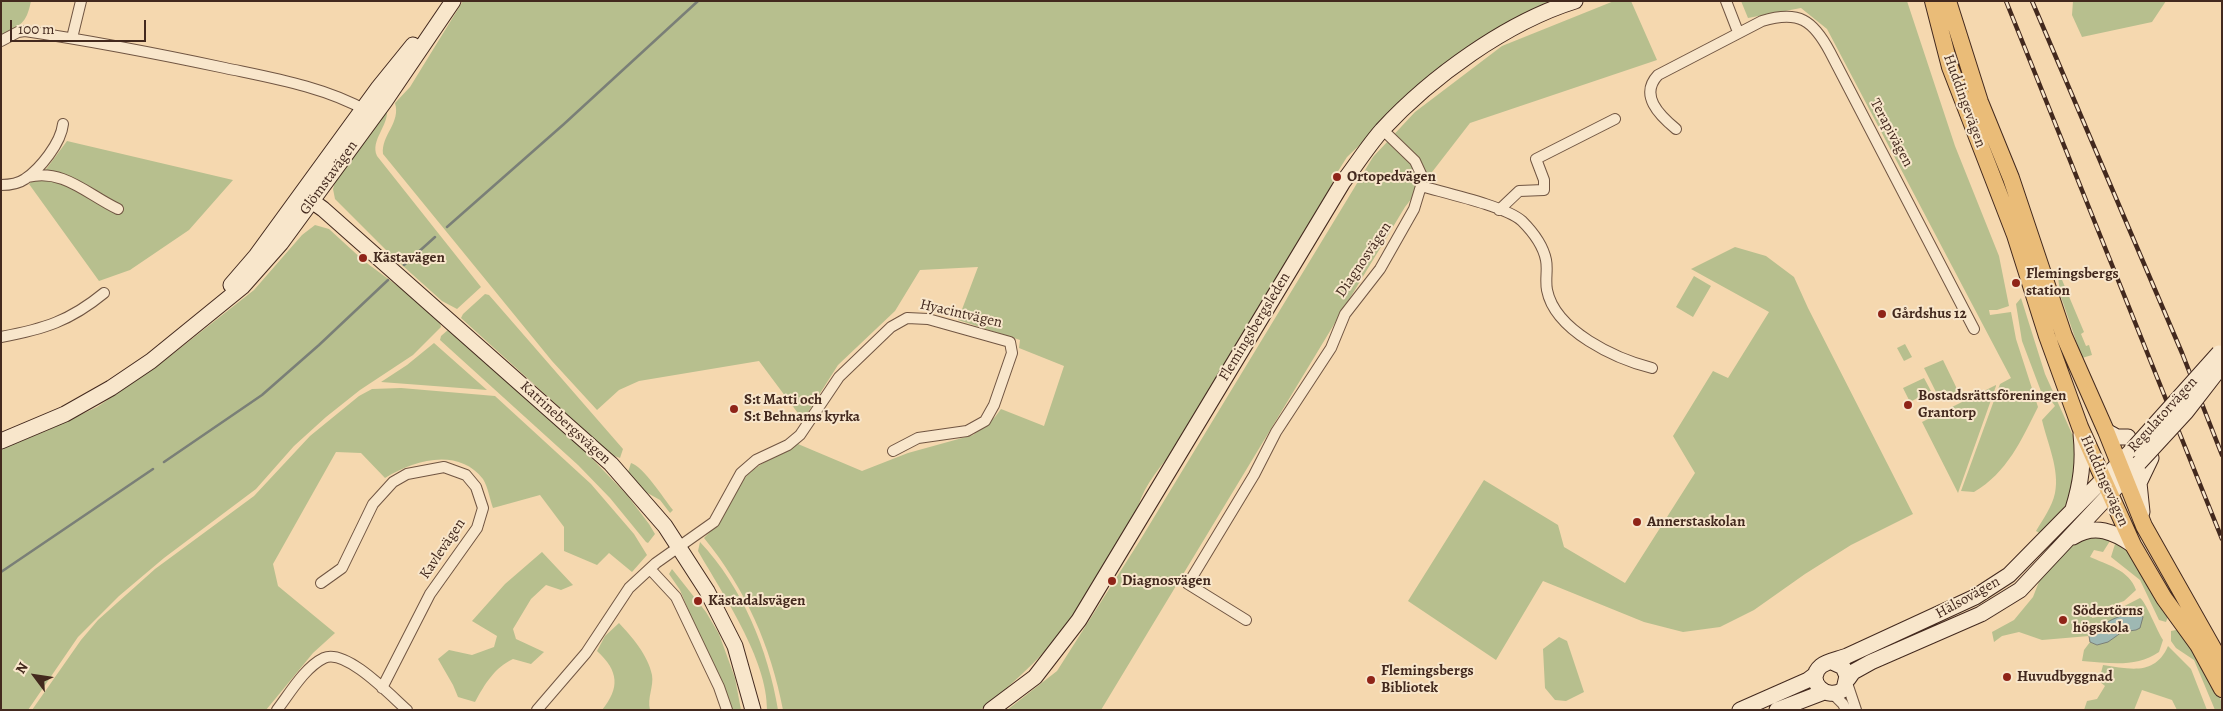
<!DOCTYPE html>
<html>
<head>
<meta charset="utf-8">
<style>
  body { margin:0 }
  #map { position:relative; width:2223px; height:711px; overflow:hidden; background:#f5d8af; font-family:Alegreya,serif }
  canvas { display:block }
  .frame { position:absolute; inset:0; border:2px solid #43291e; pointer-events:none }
  .north { position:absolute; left:10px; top:651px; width:50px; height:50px; -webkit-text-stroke:4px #f8e6cb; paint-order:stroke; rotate:301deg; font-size:14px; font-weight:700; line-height:20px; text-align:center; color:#43291e }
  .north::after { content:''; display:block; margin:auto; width:18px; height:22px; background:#43291e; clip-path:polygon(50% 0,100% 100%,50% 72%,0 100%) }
  .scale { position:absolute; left:10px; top:20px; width:136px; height:22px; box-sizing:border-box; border:2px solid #43291e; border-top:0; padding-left:6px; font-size:15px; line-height:18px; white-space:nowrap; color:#43291e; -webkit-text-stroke:4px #f8e6cb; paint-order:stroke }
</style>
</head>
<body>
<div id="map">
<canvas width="2223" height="711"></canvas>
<div class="frame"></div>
<div class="north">N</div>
<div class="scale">100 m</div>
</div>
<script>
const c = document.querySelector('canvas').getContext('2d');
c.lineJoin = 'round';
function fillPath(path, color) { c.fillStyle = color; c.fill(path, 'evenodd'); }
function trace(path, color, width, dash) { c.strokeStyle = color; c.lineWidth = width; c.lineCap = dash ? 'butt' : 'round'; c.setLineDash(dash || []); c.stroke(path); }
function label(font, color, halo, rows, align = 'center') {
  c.font = font + ' Alegreya,serif'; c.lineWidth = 4; c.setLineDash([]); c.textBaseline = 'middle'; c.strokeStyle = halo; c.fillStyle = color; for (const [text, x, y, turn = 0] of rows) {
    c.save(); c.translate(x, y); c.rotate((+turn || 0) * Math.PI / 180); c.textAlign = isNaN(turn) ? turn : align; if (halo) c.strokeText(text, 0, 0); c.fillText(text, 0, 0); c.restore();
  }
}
const green = new Path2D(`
  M1,1H31C26,25 21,24 1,36Z
  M463,1H1556L1545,6L1366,139L1347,157L1335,176L1328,194L1177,446C1162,465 1145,483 1138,507C1119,541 1101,577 1079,609C1052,648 1017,681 980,710H783C771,646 745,588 704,538C724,520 727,499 743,480C757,463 779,455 798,444L862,471L908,453L973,435L995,417L1001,409L1044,426L1064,366L1019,348L1020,340L958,320L978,267L920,270L895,311L838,365L803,420L759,361L639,381L619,390L597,410L552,361L383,154C381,135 401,123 395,103L410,87Z
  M1614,1H1631L1657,60L1470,123L1405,207L1101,710H1007L1057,671L1139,542L1373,157L1415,112L1502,46Z
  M1741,1H1907L1955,146L1999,256L2009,306L1997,310H1989L1990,315L2011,312L2016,339L2038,407C2022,439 2007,473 1974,492L1961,491L2000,384L2011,378L1827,29L1801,8L1748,18Z
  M2073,1H2166L2152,22L2082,37L2072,15Z
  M387,109C389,126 370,140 377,156L481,287L457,309L442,301L393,257L335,199L333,189L337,175Z
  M67,141L233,180L189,230L130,270L99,281L29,184L47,168Z
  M315,225L329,229L364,261L418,301L440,322L441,327L413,355L360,390L326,417L294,446L256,489L164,558L119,596L78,637L28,710H1V449L46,431L97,407L155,368L254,290L302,235Z
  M1735,247L1766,256L1794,277L1808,308L1913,514L1851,545L1805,574L1754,610L1720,627L1683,632L1644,622L1543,581L1496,660L1408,601L1484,480L1558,525L1564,547L1625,583L1695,473L1673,436L1713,371L1728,378L1769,312L1691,269Z
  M2057,268L2084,332L2081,334L2086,346L2089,345L2092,355L2082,358L2060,294Z
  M1694,276L1711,286L1693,317L1676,307Z
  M485,294L489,295L623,449L620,458L612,455L461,318L463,314Z
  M2021,298L2045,374L2073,436L2079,463L2066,505L2041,534L2036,531C2043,519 2052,507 2055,493C2060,470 2047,442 2042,420L2055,406L2050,399L2045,402L2022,341L2016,304Z
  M449,329L580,446L627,495L649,524L655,534L648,543L646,542L610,498L578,465L440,340L441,336Z
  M434,343L487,390L381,382L407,365Z
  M1905,344L1912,357L1904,361L1897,348Z
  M1943,360L1958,391L1940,400L1924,368Z
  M1924,378L1931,391L1910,402L1903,388Z
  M1996,385V386L1958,493L1922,422Z
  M401,388L495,396L591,484L634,534L647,555L632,572L609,553L597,565L564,551V527L540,495L493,508C490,500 488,487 483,479C458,447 414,460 385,478L361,453L336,452L273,564L278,586L335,633L313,653L266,710H32L81,640L98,620L155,569L254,496L310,436L359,396L372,389Z
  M631,463C643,466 664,499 673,510L670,513L660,500L644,491L628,472Z
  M2088,533L2127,545L2169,614L2166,622L2159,620L2140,580L2111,557L2115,544L2110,541L2103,552L2094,550L2090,557C2105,564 2130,570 2136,590L2124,601L2093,612L2092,618L2107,615L2140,598C2146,602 2157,631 2163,640L2159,652C2136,668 2110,663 2082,661L2084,650L2090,642L2097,645C2111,641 2121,630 2136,630L2125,615L2104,624L2089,636L2042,640L2019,632L2002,636L1994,642L1992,632L2014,620L2033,597L2040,579L2063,551Z
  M700,542C742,586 768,650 778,710H767C768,660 722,593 698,551Z
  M542,552L573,585L561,590L546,585L531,599L513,629L516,639L544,652L531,664L513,659C494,668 485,684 475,702L458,697L453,685L438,659L449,650L472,655L494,647L497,636L472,621L505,584Z
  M672,569L706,612L719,634L735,678L741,710H730L680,590L669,574Z
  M619,623C632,637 648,655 652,675C654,686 647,698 650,710H602C620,688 619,671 597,651L605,636Z
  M2176,630L2182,634C2196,656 2222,684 2222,710H2215L2194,660L2176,648L2171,641V631Z
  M1559,637L1567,641L1584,692L1566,701L1555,700L1545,688L1543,649Z
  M2168,646L2191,669L2207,710H2177L2172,700L2142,690L2134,710H2084L2087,701L2097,699L2105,686L2099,681L2103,665C2130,669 2155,676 2168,646Z`);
const water = new Path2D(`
  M2140,612L2143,617L2140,628L2136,630L2122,632L2108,642L2097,645L2090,642L2089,636C2101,623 2122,613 2140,612Z`);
const stream = new Path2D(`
  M447,227L564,124L698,1
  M404,265L435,237
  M164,462L262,395L319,345L388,280
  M1,572L153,469`);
const street = new Path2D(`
  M1726,1L1738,32
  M72,38L81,1
  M1,41L18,32L25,31C92,41 159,54 225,68C272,78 325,87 367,111
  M1676,129C1659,115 1639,95 1658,75L1762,21C1799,10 1813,20 1830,52L1974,329
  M28,177C63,168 88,195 118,209
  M1,185C9,185 18,184 25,179C40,169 61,143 63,124
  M1421,186C1445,193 1505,206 1522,221C1532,231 1543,245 1546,260C1548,269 1545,280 1547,290C1555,331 1616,359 1652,368
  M1499,210L1519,191L1544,190V180L1536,159L1615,119
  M1,337C44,329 70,321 104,293
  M650,569L676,597L719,687L727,710
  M321,583L342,568L373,504L393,482L407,474L444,467L466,475L476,487L483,508L477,528L430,594L382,688
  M1246,620L1188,584L1254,475L1276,432L1331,348L1345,314L1380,269L1414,209L1421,186V174L1415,161L1383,130
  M1847,683L1856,710
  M1833,694L1843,704L1846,710
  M277,710C290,693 305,667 324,658C346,648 391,696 407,710
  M537,710L586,653L629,588L656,563L714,522L741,473L756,460L788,445L800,435L839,377L891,327L907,318L928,319L1010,342L1012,353L994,405L985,421L967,431L918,438L893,451`);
const secondary = new Path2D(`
  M302,194L323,209L611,464L665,526L707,591L735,646L753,710
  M231,285L256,256L379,87L413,45
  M2106,431L2117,437H2128
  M1,441L65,414L111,388L151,361L242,287L281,243L385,101L453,1
  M2073,509C2081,483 2084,462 2081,434
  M2142,512L2139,483L2151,458
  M2073,537C2095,523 2114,532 2133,545
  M1832,662L1843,667L1847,676L1844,689C1827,703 1804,680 1821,666C1827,661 1840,659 1847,656L1975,597L2009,575L2133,449
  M1848,679L1853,672L1871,662L1981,614L2020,590L2139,463
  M991,710L1035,677L1079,620L1343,182C1356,165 1368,146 1382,130C1431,77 1507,22 1575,1
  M1740,710L1808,680L1816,674
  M1777,710L1824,692`);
const primary = new Path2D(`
  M1933,1L1950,67L2015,235L2047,336L2080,427L2133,545L2164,598L2198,645L2222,689
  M1948,1L1980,102L2011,178L2064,336L2106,431L2144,526L2222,664`);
const rail = new Path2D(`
  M2006,1L2222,539
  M2032,1L2182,353L2222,455`);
const secondaryBridge = new Path2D(`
  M2133,449L2219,353
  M2139,463L2186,412L2220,368`);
const markers = [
  [1337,177,5,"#8f2418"],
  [363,258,5,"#8f2418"],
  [2016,283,5,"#8f2418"],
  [1882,314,5,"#8f2418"],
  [1908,405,5,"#8f2418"],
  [734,409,5,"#8f2418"],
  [1637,522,5,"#8f2418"],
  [1112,581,5,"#8f2418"],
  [698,601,5,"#8f2418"],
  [2063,620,5,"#8f2418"],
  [2007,677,5,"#8f2418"],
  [1371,680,5,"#8f2418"]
];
const streetNames = [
  ["Huddingevägen",1964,101,70],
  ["Terapivägen",1891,133,62],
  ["Glömstavägen",329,178,-54],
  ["Diagnosvägen",1364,260,-56],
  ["Hyacintvägen",961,314,13],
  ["Flemingsbergsleden",1255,327,-59],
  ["Regulatorvägen",2163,415,-48],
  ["Katrinebergsvägen",565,423,42],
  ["Huddingevägen",2104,481,66],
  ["Kavlevägen",443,549,-56],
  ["Hälsovägen",1968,598,-29]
];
const poiNames = [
  ["Ortopedvägen",1347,177],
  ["Kästavägen",373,258],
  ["Flemingsbergs",2026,274],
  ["station",2026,291],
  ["Gårdshus 12",1892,314],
  ["Bostadsrättsföreningen",1918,396],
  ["Grantorp",1918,413],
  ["S:t Matti och",744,400],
  ["S:t Behnams kyrka",744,417],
  ["Annerstaskolan",1647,522],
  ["Diagnosvägen",1122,581],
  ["Kästadalsvägen",708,601],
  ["Södertörns",2073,611],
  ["högskola",2073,628],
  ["Flemingsbergs",1381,671],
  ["Bibliotek",1381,688],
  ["Huvudbyggnad",2017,677]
];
fillPath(green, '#b7bf8e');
fillPath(water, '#9eb8b3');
trace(water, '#7a7f77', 1);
trace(stream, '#7a7f77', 2.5);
trace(street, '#705542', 12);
trace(secondary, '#43291e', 17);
trace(primary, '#43291e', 18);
trace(street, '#f8e6cb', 10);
trace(secondary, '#f8e6cb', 15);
trace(primary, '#eabc78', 16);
trace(rail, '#43291e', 4.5);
trace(rail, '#f8e6cb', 2.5, [8]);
trace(secondaryBridge, '#43291e', 17, []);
trace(secondaryBridge, '#f8e6cb', 15);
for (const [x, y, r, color] of markers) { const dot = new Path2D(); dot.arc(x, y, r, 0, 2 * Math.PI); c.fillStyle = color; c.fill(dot); trace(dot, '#f8e6cb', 2); }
label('15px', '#43291e', '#f8e6cb', streetNames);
label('bold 15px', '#43291e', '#f8e6cb', poiNames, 'left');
</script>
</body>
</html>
